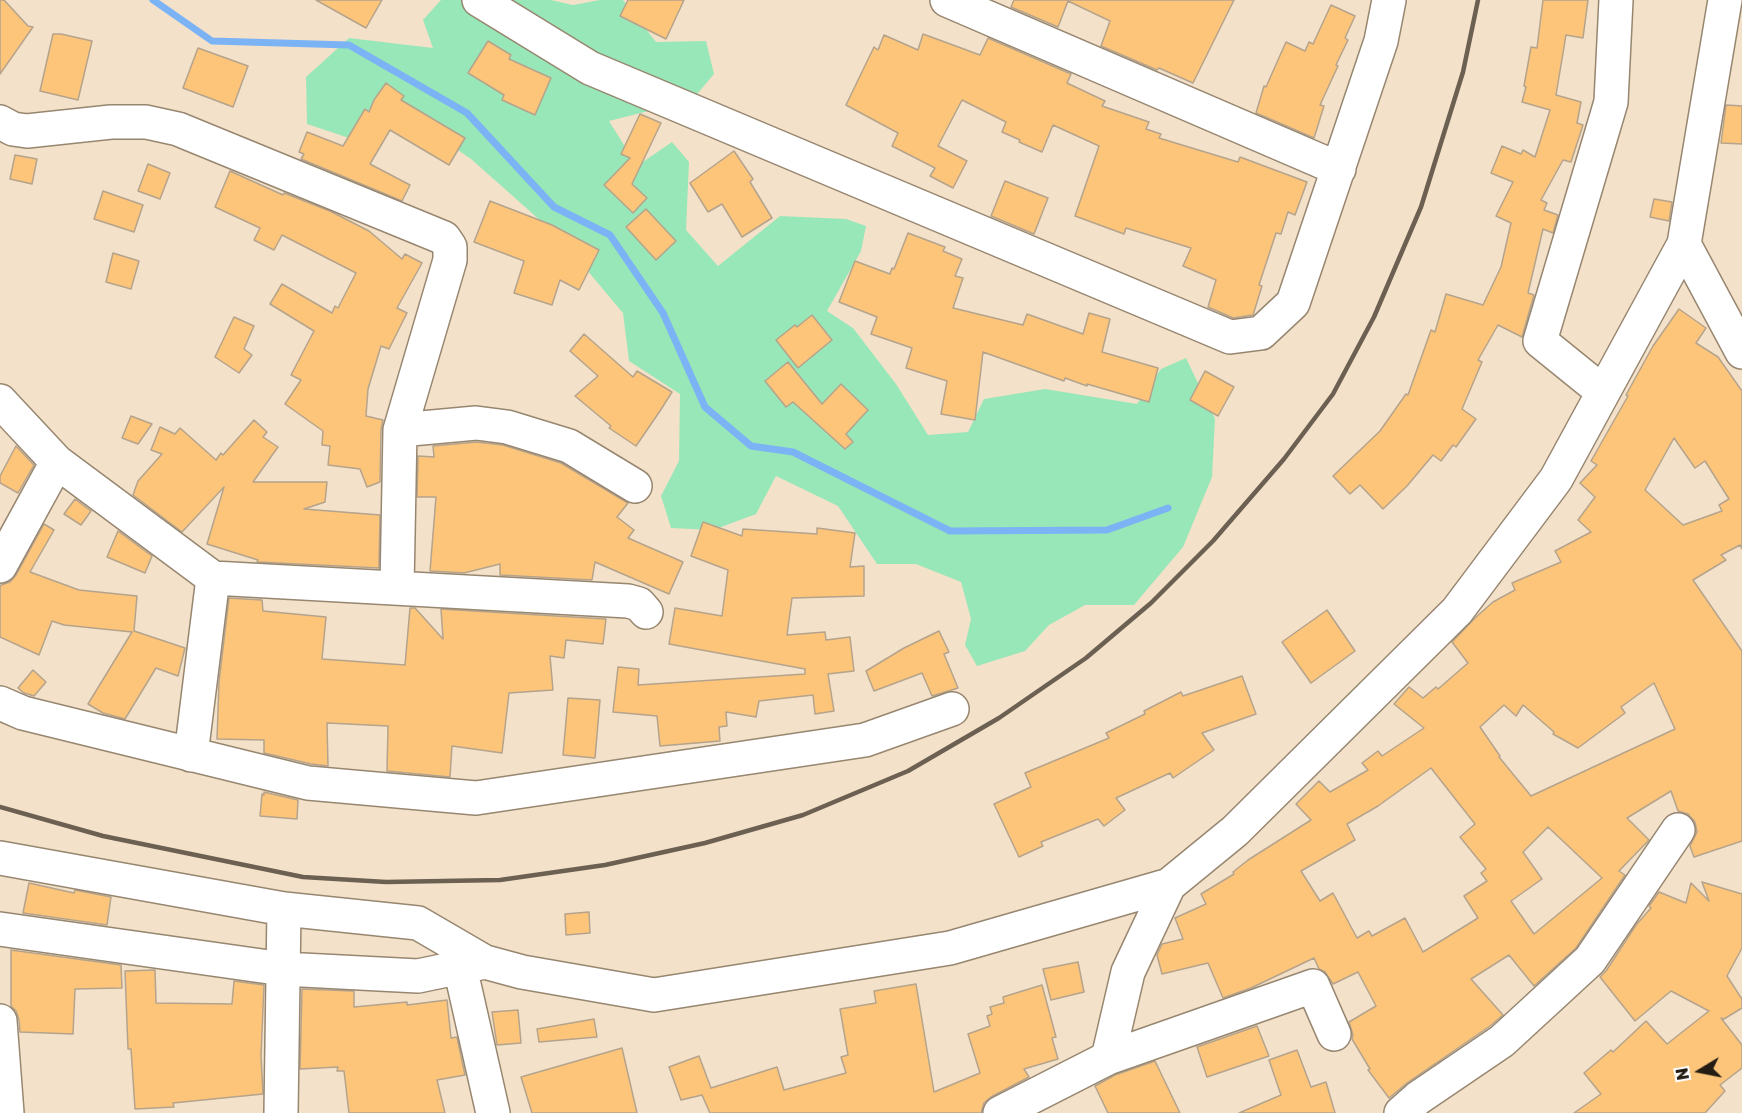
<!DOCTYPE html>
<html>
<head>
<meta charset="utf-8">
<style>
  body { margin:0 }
  #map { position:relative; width:1742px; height:1113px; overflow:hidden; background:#f4e1c9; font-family:"Golos Text",sans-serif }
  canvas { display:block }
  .north { position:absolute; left:1670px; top:1041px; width:60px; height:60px; -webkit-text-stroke:4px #fff; paint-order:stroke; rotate:260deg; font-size:16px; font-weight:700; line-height:24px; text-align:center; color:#241d14 }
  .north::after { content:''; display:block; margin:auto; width:21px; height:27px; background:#241d14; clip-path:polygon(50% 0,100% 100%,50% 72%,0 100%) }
</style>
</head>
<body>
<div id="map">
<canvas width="1742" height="1113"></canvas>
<div class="north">N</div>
</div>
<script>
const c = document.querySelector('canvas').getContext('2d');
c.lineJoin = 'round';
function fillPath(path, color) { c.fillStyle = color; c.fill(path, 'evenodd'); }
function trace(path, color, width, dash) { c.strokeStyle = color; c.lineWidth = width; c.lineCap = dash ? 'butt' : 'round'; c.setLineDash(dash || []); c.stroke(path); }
const green = new Path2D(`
  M441,0H551L573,5L600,0H623L656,42L706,41L714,74L692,100L609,121L637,166L672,142L689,162L686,230L718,266L780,216L846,219L866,226L861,251L827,311L853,328L896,384L928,435L968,432L984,399L1045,389L1137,404L1161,369L1186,358L1215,419L1212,477L1183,547L1134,605H1085L1049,625L1025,651L977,666L965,645L971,619L961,582L916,564H877L838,506L776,476L756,514L713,530L671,528L661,496L679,461L680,394L629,361L623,313L560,238L471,159L386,100L352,139L307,124L306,77L349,38L433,48L423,20Z`);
const stream = new Path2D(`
  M153,0L212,41L349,45L467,113L554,207L610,235L663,313L705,407L751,446L793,452L950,531L1107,530L1168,508`);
const building = new Path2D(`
  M0,0H4L28,26L33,27L0,74Z
  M316,0H382L366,28Z
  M628,0H684L666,39L620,16Z
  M1014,0H1234L1193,83L1159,68L1157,70L1101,46L1110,21L1068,1L1058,27L1011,7Z
  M1543,0H1588L1583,38L1566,35L1556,95L1581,102L1577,123L1583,125L1571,162L1563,160L1541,200L1547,203L1544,210L1558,215L1553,233L1543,229L1528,293L1534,295L1522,337L1498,325L1478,360L1482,362L1462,409L1476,419L1456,447L1453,445L1441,461L1433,455L1407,486L1383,509L1360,485L1350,494L1333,476L1380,431L1406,394L1408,395L1431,330L1435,332L1446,294L1483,305L1501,267L1511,223L1496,216L1513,182L1491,173L1502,146L1521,154L1523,150L1535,157L1550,110L1522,102L1526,87L1524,86L1531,47L1537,48Z
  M1331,5L1355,16L1345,38L1348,40L1336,65L1338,66L1320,105L1324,106L1314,138L1256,113L1264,86L1266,87L1286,42L1305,51L1309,42L1313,44Z
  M53,34H61L92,41L78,100L40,91Z
  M923,34L980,55L988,38L1071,74L1067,83L1105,101L1102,106L1149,122L1146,129L1161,134L1159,138L1238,162L1240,157L1307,182L1295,215L1288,212L1281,234L1276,233L1259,285L1262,286L1253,315L1233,318L1208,307L1216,280L1183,266L1191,248L1126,228L1124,234L1075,216L1099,146L1053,125L1042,152L1019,142L1020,140L1002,132L1006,122L962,100L938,146L967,161L953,188L930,176L935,168L892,146L898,133L846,105L874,47L878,50L884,35L918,50Z
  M488,41L511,55L509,59L551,78L535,115L502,100L504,95L468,73Z
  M198,48L248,66L233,107L183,88Z
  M386,83L404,96L401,100L465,138L449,165L390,130L370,164L410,185L402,201L301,159L304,154L299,152L307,132L343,146L365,109L369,112L374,100Z
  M1726,105L1742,106V144L1721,143Z
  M640,114L661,123L632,184L647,198L633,213L604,185L630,158L621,154Z
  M734,151L753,179L750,182L772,218L742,237L722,204L708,212L690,183Z
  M15,155L37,159L32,184L10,179Z
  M148,164L170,173L160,199L138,191Z
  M230,171L283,195L284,193L330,211L369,231L402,259L405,254L422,263L397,308L407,313L389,349L381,346L368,389L366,416L383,420L381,430L380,482L367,487L360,469L328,465L330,446L322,445L323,431L285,404L301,380L291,375L314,331L270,304L282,284L332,313L335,306L338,308L356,273L282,235L274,250L254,240L260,228L215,207Z
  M1005,181L1048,198L1034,234L991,216Z
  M103,191L143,205L134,232L94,219Z
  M1654,199L1672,202L1669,221L1650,217Z
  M490,201L552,225L599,250L579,290L560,280L552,305L514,293L524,261L474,242Z
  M646,209L676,241L656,260L626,227Z
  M908,233L945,247L943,251L962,259L955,276L963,278L953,308L1023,325L1027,314L1083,334L1089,313L1110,319L1102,352L1158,368L1149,402L1087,384V386L1065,378L1064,381L983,352L975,420L941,414L947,381L906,368L912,348L871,334L877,317L839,302L855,261L890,274L892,268L894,269Z
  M113,253L139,261L131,289L106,282Z
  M1679,309L1706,328L1696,343L1718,357L1742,391V549L1740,545L1721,555L1726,560L1693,580L1742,651V841L1694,857L1690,846L1697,832L1695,822L1688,814L1678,811L1671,791L1627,818L1649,840L1619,871L1625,875L1576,948L1534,986L1509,955L1471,979L1503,1015L1490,1026L1407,1083L1389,1098L1368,1070L1370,1069L1352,1039L1353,1035L1349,1022L1376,1006L1358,972L1333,984L1325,972L1319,969L1314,958L1251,988L1223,998L1208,963L1162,974L1157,955L1162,944L1183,939L1175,918L1206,904L1201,894L1234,874L1233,872L1248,860L1311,820L1296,804L1319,781L1330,792L1368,770L1362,763L1378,751L1382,756L1424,728L1394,704L1409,687L1423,698L1436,687L1438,689L1468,663L1452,642L1475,618L1493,602L1515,590L1512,583L1561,562L1555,551L1591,532L1578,520L1595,497L1580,483L1597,465L1591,461L1628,396L1626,395L1653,346ZM1674,438L1695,468L1705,461L1729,499L1719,505L1722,511L1683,525L1645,490ZM1654,683L1675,729L1531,796L1499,757L1500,756L1480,727L1504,705L1516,716L1523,705L1554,732L1553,734L1578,748L1625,713L1621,707ZM1431,768L1475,824L1460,837L1486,869L1481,873L1487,881L1464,896L1478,918L1423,952L1405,918L1372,936L1369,931L1357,938L1333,893L1320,901L1301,871L1355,840L1347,824L1378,806ZM1548,827L1602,878L1534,934L1511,901L1542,879L1523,852Z
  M812,315L832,340L798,368L776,340L795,325L797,327Z
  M234,317L254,326L244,349L252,355L239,373L215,357Z
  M584,334L633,377L637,371L672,392L660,411L636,446L609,428L611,426L575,396L598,376L570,351Z
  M788,362L822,404L841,384L868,410L846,434L853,442L845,449L793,402L786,407L765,381Z
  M1205,371L1234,387L1218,416L1190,400Z
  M131,416L152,424L138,444L122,438Z
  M254,420L267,432L263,437L278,447L253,482H327L325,502L304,509L380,515L379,568L257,562L258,560L207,544L224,487L182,532L133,495L138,481L162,454L151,450L160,427L175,434L180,428L216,460L221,453L223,455Z
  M476,442L503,445L561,463L628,503L617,517L634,530L628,538L683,562L669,594L595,562L592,580L500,575V564L464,573L430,571L436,497H417L418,456L434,457L433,446Z
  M16,446L34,465L18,493L0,483V476Z
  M75,499L91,511L81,525L64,514Z
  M703,522L742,536L743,529L817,534V528L855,533L850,567L864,566V596L792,598L787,635L825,632L826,640L850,637L854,671L828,674L834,711L815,714L813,695L759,701L756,717L726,712L727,726L719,727L720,741L660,746L657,716L613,712L618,667L639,669L638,685L805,674V669L669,644L675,608L722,616L728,570L691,556Z
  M44,524L54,530L30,572L79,590L137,596L134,631L185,648L178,676L156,668L125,719L103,713L88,704L132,632L64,625L52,621L39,655L0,637V587L1,585L10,582L16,575Z
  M118,531L152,556L145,573L107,557Z
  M229,598L262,600L263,611L326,617L322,659L405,665L410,608H415L443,639L441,609L606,619L603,644L566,640L564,658L550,656L553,690L509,693L502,753L452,746L450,777L387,771L388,726L327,723L328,766L311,764L264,753V740L217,739L219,682Z
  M1327,610L1355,651L1311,683L1282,642Z
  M939,631L949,652L944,654L958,688L932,696L922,673L874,691L866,671L904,648Z
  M33,670L46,682L34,696L24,693L18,688Z
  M1242,676L1256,714L1202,733L1214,750L1173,778L1170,773L1116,798L1125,810L1104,826L1098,819L1041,842L1043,846L1019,857L994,804L1031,787L1025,773L1109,738L1106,733L1145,714L1144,711L1181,692L1183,696Z
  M568,698L600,700L595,758L563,755Z
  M264,792L298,800L297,819L260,816L262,794L264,795Z
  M1702,882L1742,894V948L1727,976L1742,999V1008L1724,1019L1721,1018L1742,1045V1068L1720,1085L1725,1091L1705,1113H1574L1601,1094L1584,1073L1611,1050L1613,1052L1646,1021L1667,1044L1709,1011L1671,991L1635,1021L1600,977L1606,971L1636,925L1651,908L1649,906L1659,892L1686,903L1691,883L1709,901Z
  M29,883L74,893L75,890L111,897L107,925L23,913Z
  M589,912L590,933L566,935L565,914Z
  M11,950L121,965L122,988L75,989L73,1034L20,1032L19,1020L16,1011L11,1006Z
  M1078,962L1084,992L1051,1000L1043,969Z
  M155,970L156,1003L232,1004L234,981L264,985L261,1056L263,1094L173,1103L174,1107L135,1109L131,1049H128L125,971Z
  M916,984L934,1092L980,1073L968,1034L990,1026L987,1016L992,1014L990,1007L1004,1003L1003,997L1042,985L1056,1037L1052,1038L1058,1059L1024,1069L1029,1077L991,1097L984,1103L981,1113H710L702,1095L681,1100L669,1067L699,1056L711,1088L777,1067L784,1090L846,1073L841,1057L848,1055L840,1009L876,1003L874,991Z
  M302,989L354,991V1007L407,1002V1005L447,1000L451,1038L457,1037L465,1075L437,1080L445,1113H349L344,1071H337L338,1067L300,1069Z
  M518,1010L521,1043L497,1045L492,1012Z
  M594,1019L597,1037L539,1042L537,1029Z
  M1257,1026L1269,1056L1207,1077L1197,1047Z
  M622,1048L637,1113H532L521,1077Z
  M1297,1050L1311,1087L1326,1082L1335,1113H1239L1281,1095L1269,1060Z
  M1155,1061L1180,1113H1108L1095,1086L1115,1075Z`);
const minor = new Path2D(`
  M479,0L590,68L1230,337L1261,333L1293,303L1381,41L1389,0
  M947,0L1339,169
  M0,122L13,129L27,131L111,122H146L178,129L444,238L450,247V260L400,430L397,588
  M1684,244L1742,352
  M1603,392L1540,341L1611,102L1616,0
  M0,401L57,462L0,566
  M400,430L476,423L507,427L569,446L635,486
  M57,462L213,578L628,601L639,604L646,612
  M0,703L23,713L308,783L476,798L865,740L952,709
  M191,755L213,578
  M0,858L284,909L418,923L485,962L522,972L654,995L950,948L1169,885L1235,831L1457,611L1556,479L1684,244L1725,0
  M0,929L283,969L418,976L485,962
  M460,967L493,1113
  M0,1021L7,1113
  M1108,1058L1313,986L1334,1034
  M281,1113L284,909
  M1000,1113L1108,1058L1128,972L1169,885
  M1401,1113L1418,1098L1502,1041L1590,960L1678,830`);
const rail = new Path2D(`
  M0,807L103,836L303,877L386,882L500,880L605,865L705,843L803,815L908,771L999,718L1086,658L1151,603L1213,541L1284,459L1333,394L1374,317L1421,207L1463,72L1478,0`);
fillPath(green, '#98e7b8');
trace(stream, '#7bb3f5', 7);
fillPath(building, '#fcc57a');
trace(building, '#b5a38c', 1.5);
trace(minor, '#978670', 36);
trace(minor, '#fff', 33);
trace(rail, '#6b6051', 4.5);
</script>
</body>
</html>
